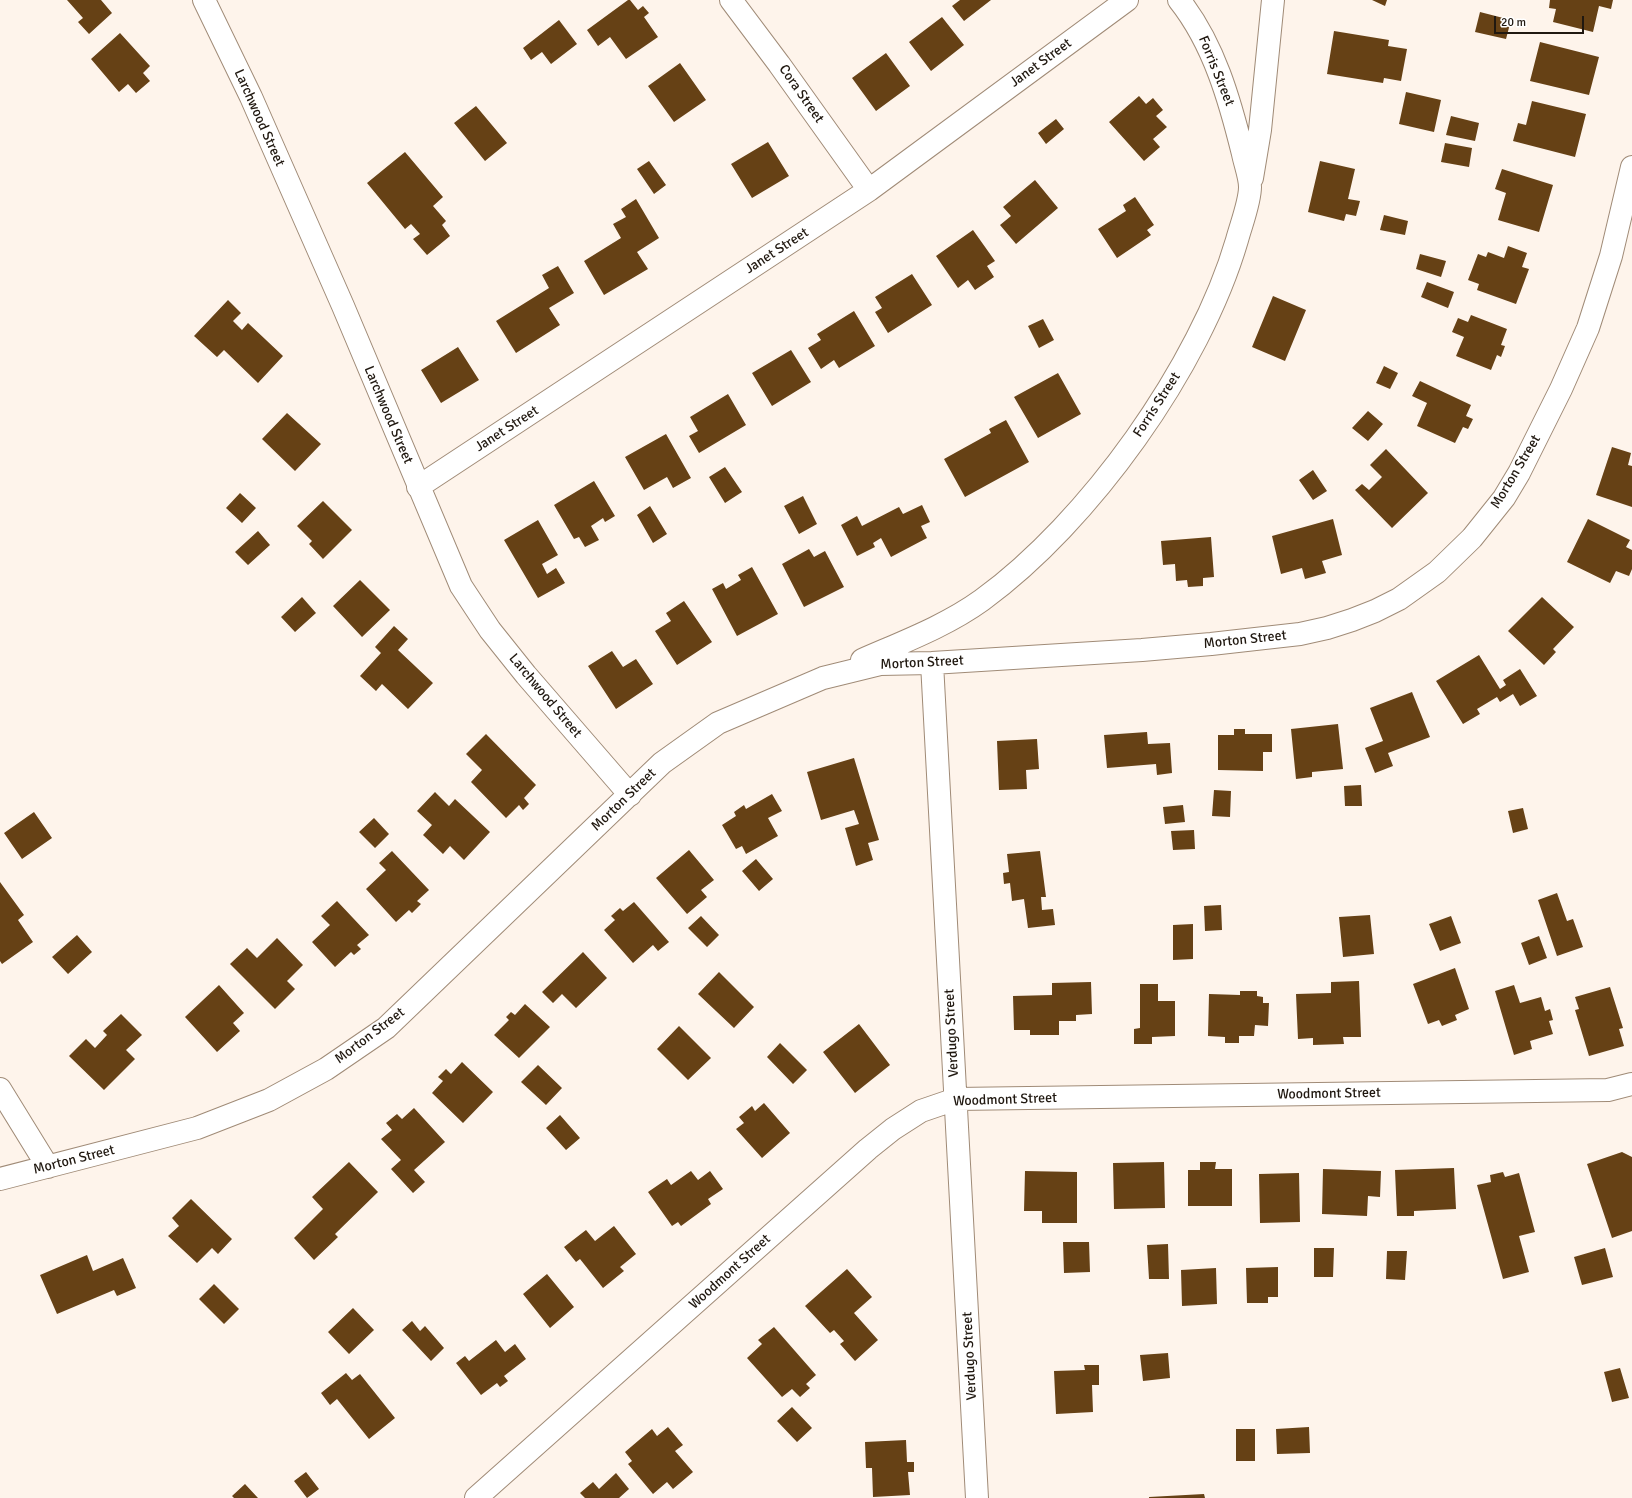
<!DOCTYPE html>
<html>
<head>
<meta charset="utf-8">
<style>
  body { margin:0 }
  #map { position:relative; width:1632px; height:1498px; overflow:hidden; background:#fef4eb; font-family:Signika,sans-serif }
  canvas { display:block }
  .scale { position:absolute; left:1494px; top:16px; width:90px; height:18px; box-sizing:border-box; border:2px solid #201810; border-top:0; padding-left:5px; font-size:12px; line-height:14px; white-space:nowrap; color:#201810; -webkit-text-stroke:3px #fff; paint-order:stroke }
</style>
</head>
<body>
<div id="map">
<canvas width="1632" height="1498"></canvas>
<div class="scale">20 m</div>
</div>
<script>
const c = document.querySelector('canvas').getContext('2d');
c.lineJoin = 'round';
function fillPath(path, color) { c.fillStyle = color; c.fill(path, 'evenodd'); }
function trace(path, color, width, dash) { c.strokeStyle = color; c.lineWidth = width; c.lineCap = dash ? 'butt' : 'round'; c.setLineDash(dash || []); c.stroke(path); }
function label(font, color, halo, rows, align = 'center') {
  c.font = font + ' Signika,sans-serif'; c.lineWidth = 4; c.setLineDash([]); c.textBaseline = 'middle'; c.strokeStyle = halo; c.fillStyle = color; for (const [text, x, y, turn = 0] of rows) {
    c.save(); c.translate(x, y); c.rotate((+turn || 0) * Math.PI / 180); c.textAlign = isNaN(turn) ? turn : align; if (halo) c.strokeText(text, 0, 0); c.fillText(text, 0, 0); c.restore();
  }
}
const building = new Path2D(`
  M67,0H101L112,13L89,34L78,22L83,18Z
  M628,0H630L638,10L643,6L649,13L644,17L658,37L626,59L610,37L598,46L587,30Z
  M960,0H991L964,21L952,6Z
  M1372,0H1387L1385,6Z
  M1550,0H1613L1611,9L1599,6L1593,32L1553,22L1556,9L1549,8Z
  M1480,12L1511,20L1506,39L1475,32Z
  M942,17L964,45L931,71L909,42Z
  M559,20L577,44L551,64L542,52L531,60L523,48Z
  M1334,31L1389,40L1388,46L1407,49L1401,81L1384,78L1383,83L1327,74Z
  M120,33L150,66L143,73L150,81L136,93L128,84L119,92L91,59Z
  M1540,42L1599,57L1589,95L1530,81Z
  M886,53L910,86L876,111L852,78Z
  M680,63L706,100L674,122L648,86Z
  M1406,92L1441,100L1434,132L1399,124Z
  M1139,96L1146,104L1153,98L1163,110L1156,116L1167,127L1153,139L1160,147L1144,161L1109,122Z
  M1532,101L1586,114L1575,157L1513,141L1518,123L1526,125Z
  M476,106L507,143L485,161L454,123Z
  M1451,116L1479,123L1475,141L1446,135Z
  M1056,119L1064,129L1046,144L1038,133Z
  M768,142L789,176L752,198L731,164Z
  M1445,143L1472,148L1469,167L1441,162Z
  M405,152L443,197L433,206L446,221L442,225L450,236L427,255L413,239L420,234L411,224L405,229L367,183Z
  M649,161L666,185L654,194L637,169Z
  M1320,161L1355,169L1348,199L1360,201L1356,216L1346,214L1344,221L1308,212Z
  M1502,169L1553,185L1539,232L1498,220L1506,193L1495,189Z
  M1035,180L1058,208L1016,244L1000,225L1011,216L1003,207Z
  M1135,197L1154,225L1147,230L1151,235L1117,258L1098,229L1126,211L1123,205Z
  M636,199L659,238L637,252L648,269L604,295L584,261L621,238L613,224L626,217L621,209Z
  M1384,215L1408,221L1405,235L1380,230Z
  M973,230L995,261L987,266L994,277L975,290L968,280L958,288L936,256Z
  M1508,246L1527,253L1522,267L1529,269L1516,304L1477,290L1479,284L1468,280L1478,254L1486,257L1488,252L1504,258Z
  M1420,254L1446,261L1441,277L1416,269Z
  M558,266L574,293L549,308L560,325L516,353L496,321L549,288L542,275Z
  M912,274L932,305L888,333L875,312L882,308L875,297Z
  M1427,282L1454,292L1448,308L1421,297Z
  M1273,296L1306,310L1285,361L1252,347Z
  M228,300L241,313L233,321L242,330L248,323L283,356L258,383L224,350L217,357L194,336Z
  M854,311L875,346L839,368L834,360L821,369L808,348L821,340L817,334Z
  M1471,315L1507,329L1501,345L1505,346L1501,357L1497,355L1491,370L1456,356L1464,337L1452,332L1458,318L1468,322Z
  M1043,319L1054,340L1039,348L1028,326Z
  M458,347L479,380L441,403L421,370Z
  M791,350L811,382L772,406L752,373Z
  M1384,366L1398,373L1390,389L1376,383Z
  M1058,373L1081,414L1038,438L1014,397Z
  M1420,381L1471,405L1466,416L1473,419L1468,429L1463,427L1455,443L1417,426L1427,403L1412,396Z
  M728,394L746,425L699,453L689,436L698,431L690,417Z
  M1368,411L1383,424L1368,441L1352,428Z
  M287,413L321,444L295,471L262,439Z
  M1006,420L1029,462L965,497L944,459L991,433L989,429Z
  M666,434L691,478L673,488L667,477L644,490L625,457Z
  M1612,447L1631,453L1628,465L1632,466V507L1596,495Z
  M1386,449L1428,493L1392,528L1355,490L1362,484L1369,490L1382,477L1370,465Z
  M725,467L742,492L725,503L709,477Z
  M1313,470L1327,491L1313,500L1299,480Z
  M594,481L615,516L605,522L603,518L591,526L599,540L585,547L579,537L574,539L554,505Z
  M240,493L256,508L242,523L226,508Z
  M803,496L817,524L799,534L784,506Z
  M323,501L352,530L323,559L309,544L312,541L297,526Z
  M922,505L930,522L921,526L927,538L891,557L881,538L873,543L875,547L857,556L841,525L857,516L862,526L899,507L903,514Z
  M650,506L667,534L653,543L637,515Z
  M1333,519L1342,555L1322,561L1326,573L1305,579L1302,568L1281,574L1272,536Z
  M1588,519L1630,540L1626,547L1632,550V569L1629,576L1616,571L1610,583L1567,562Z
  M538,520L558,555L542,564L547,574L556,568L565,583L538,598L504,540Z
  M258,531L270,545L248,565L235,552Z
  M1211,537L1214,577L1203,578V586L1188,587L1187,580L1176,581L1175,564L1163,565L1161,541Z
  M809,549L814,557L825,551L844,587L804,607L782,564Z
  M752,567L778,614L737,636L712,589L723,583L726,589L741,580L738,575Z
  M360,580L390,610L362,637L333,606Z
  M302,597L316,613L295,632L281,617Z
  M1542,597L1574,627L1553,649L1556,652L1544,665L1508,631Z
  M684,601L712,642L677,665L655,631L671,621L666,613Z
  M394,626L408,639L398,650L433,683L408,709L382,684L376,691L360,676L381,653L375,647Z
  M612,651L623,667L636,659L653,684L616,709L588,666Z
  M1479,655L1500,689L1506,685L1503,680L1520,669L1537,696L1520,706L1513,694L1500,702L1497,697L1477,709L1480,714L1463,724L1436,681Z
  M1412,692L1430,737L1388,753L1393,766L1375,773L1365,748L1383,741L1370,708Z
  M1338,724L1343,769L1312,772V777L1296,779L1291,729Z
  M1234,729H1245V734H1272V752H1263V771L1218,770V735H1234Z
  M1147,732L1148,744L1170,743L1172,773L1157,775L1156,764L1107,768L1104,735Z
  M486,734L536,785L524,798L529,804L523,810L519,805L506,818L471,782L482,770L466,754Z
  M1037,739L1039,769L1026,770L1027,789L999,790L997,741Z
  M854,758L879,840L868,843L873,860L856,866L845,828L859,824L854,810L821,820L807,772Z
  M1361,785L1362,806H1345L1344,786Z
  M1214,790L1231,791L1230,817L1212,816Z
  M435,792L449,806L455,799L490,832L464,860L450,846L443,854L423,835L432,825L417,811Z
  M772,794L782,811L768,818L778,836L746,854L742,846L736,849L722,825L736,816L734,812L744,805L746,809Z
  M1183,805L1185,822L1165,824L1163,807Z
  M1523,808L1528,829L1513,833L1508,811Z
  M34,812L52,838L22,859L4,833Z
  M374,818L389,834L375,848L359,832Z
  M1194,830L1195,849L1173,850L1171,831Z
  M689,850L714,880L701,890L707,897L687,914L656,878Z
  M392,851L429,890L417,901L421,904L412,913L409,910L396,922L366,889L386,870L379,863Z
  M1040,851L1046,897H1041L1042,910L1053,909L1055,925L1028,928L1024,899L1012,901L1010,883L1004,884L1003,873L1009,872L1007,854Z
  M756,859L773,879L759,891L742,871Z
  M0,882L24,915L18,920L33,942L2,964L0,961Z
  M1557,893L1567,921L1573,919L1583,947L1557,956L1538,900Z
  M337,901L369,935L357,945L361,949L354,955L351,952L335,967L312,942L330,925L321,916Z
  M634,902L669,942L658,951L653,945L633,963L604,930L615,920L611,916L620,908L623,911Z
  M1221,905L1222,930L1205,931L1204,906Z
  M1370,915L1374,954L1343,957L1339,917Z
  M701,916L719,935L707,947L688,928Z
  M1451,916L1461,943L1440,951L1429,924Z
  M1193,924V959L1173,960V925Z
  M77,935L92,952L68,974L52,957Z
  M1539,936L1547,958L1529,965L1521,943Z
  M277,938L303,965L287,981L295,989L275,1009L230,964L247,948L257,958Z
  M583,952L607,978L576,1008L562,994L553,1003L542,992Z
  M1455,968L1469,1009L1455,1015L1457,1020L1442,1026L1439,1020L1428,1024L1413,984Z
  M719,972L754,1007L734,1028L698,994Z
  M1359,981L1361,1037H1343L1344,1044L1313,1045V1038L1298,1039L1296,994L1331,993V982Z
  M1091,982L1092,1014L1076,1015V1021H1059V1035H1030V1030H1014L1013,996L1052,995V983Z
  M1140,984H1158V1001H1175V1036L1152,1037V1044H1134V1029L1140,1028Z
  M219,985L244,1013L233,1023L240,1031L217,1052L185,1017Z
  M1514,985L1520,1003L1541,997L1545,1011L1550,1009L1553,1020L1549,1021L1553,1034L1530,1041L1532,1049L1514,1055L1495,991Z
  M1610,987L1623,1028L1619,1029L1624,1046L1589,1056L1575,1010L1579,1009L1575,997Z
  M1240,991H1257V996L1263,997V1003H1269L1268,1026L1255,1025L1254,1036H1239V1043H1225V1037L1208,1036L1209,994L1240,995Z
  M525,1004L550,1027L519,1058L494,1035L509,1020L506,1017L511,1012L515,1015Z
  M121,1014L142,1035L126,1050L135,1059L104,1090L69,1056L86,1039L95,1048L107,1035L103,1031Z
  M859,1024L890,1065L855,1093L823,1052Z
  M679,1026L711,1058L688,1080L657,1049Z
  M780,1043L807,1070L793,1084L767,1057Z
  M462,1062L493,1092L463,1123L432,1093L443,1081L438,1077L446,1069L451,1074Z
  M538,1065L562,1088L546,1105L521,1082Z
  M764,1103L790,1133L762,1158L736,1129L744,1123L739,1117L752,1106L755,1111Z
  M414,1108L445,1142L414,1170L425,1182L413,1193L391,1169L401,1160L381,1139L392,1130L386,1123L397,1114L402,1119Z
  M560,1115L580,1138L566,1150L546,1128Z
  M1622,1152L1632,1157V1231L1612,1238L1587,1164Z
  M349,1162L378,1192L335,1234L338,1237L314,1260L294,1238L323,1209L312,1197Z
  M1164,1162L1165,1208L1114,1209L1113,1163Z
  M1200,1162H1216L1215,1169H1232V1206H1188V1170H1200Z
  M1454,1168L1456,1209L1414,1211V1216H1397L1395,1170Z
  M1323,1169L1381,1171L1380,1197L1368,1196L1367,1216L1322,1214Z
  M691,1171L698,1180L710,1171L723,1189L708,1199L711,1204L681,1226L678,1222L672,1226L648,1192L667,1179L671,1185Z
  M1025,1171L1077,1172V1223H1042V1211H1024Z
  M1503,1172L1505,1177L1519,1173L1535,1232L1519,1236L1529,1272L1503,1279L1477,1185L1491,1182L1490,1175Z
  M1299,1173L1300,1222L1260,1223L1259,1174Z
  M191,1199L232,1239L218,1254L212,1248L197,1263L168,1236L179,1226L172,1218Z
  M614,1226L636,1254L620,1267L624,1271L603,1288L580,1259L576,1262L564,1247L586,1230L595,1241Z
  M1063,1242H1089L1090,1272L1064,1273Z
  M1168,1244L1169,1279H1149L1147,1245Z
  M1314,1248H1334L1333,1277H1314Z
  M1605,1248L1613,1277L1582,1285L1574,1257Z
  M1387,1251H1407L1405,1280L1386,1279Z
  M87,1255L93,1271L123,1258L136,1288L117,1296L114,1290L57,1314L40,1275Z
  M1278,1267V1297H1268V1303H1247L1246,1268Z
  M1216,1268L1217,1304L1182,1306L1181,1270Z
  M847,1269L872,1297L854,1313L878,1340L855,1361L840,1344L844,1341L834,1330L830,1333L805,1306Z
  M547,1274L574,1307L550,1328L523,1294Z
  M214,1284L239,1309L224,1324L199,1299Z
  M353,1308L374,1330L349,1354L328,1332Z
  M412,1321L420,1331L425,1326L444,1348L431,1361L402,1330Z
  M774,1327L816,1375L806,1384L810,1388L800,1397L792,1389L782,1397L747,1358L762,1344L758,1340Z
  M496,1340L505,1352L515,1344L526,1359L504,1376L508,1381L500,1387L497,1383L481,1395L456,1363L465,1356L469,1361Z
  M1168,1353L1170,1378L1143,1381L1140,1355Z
  M1084,1365H1099V1385H1092L1093,1412L1056,1414L1054,1371L1085,1370Z
  M1620,1368L1629,1398L1612,1402L1604,1372Z
  M346,1373L352,1380L360,1374L395,1418L369,1439L337,1399L330,1405L321,1393Z
  M792,1407L812,1428L797,1442L777,1421Z
  M668,1427L683,1445L675,1451L693,1472L673,1489L667,1482L653,1494L628,1464L632,1461L625,1452L652,1429L657,1436Z
  M1309,1427L1310,1453L1277,1454L1276,1429Z
  M1236,1429H1255V1461H1236Z
  M906,1440L907,1462H914V1472H908L910,1495L873,1497L872,1468H866L865,1442Z
  M306,1472L319,1489L307,1498L294,1481Z
  M616,1473L629,1489L619,1498H585L580,1493L593,1482L599,1489Z
  M245,1484L258,1498H234L232,1496Z
  M1204,1494L1205,1498H1149V1497Z`);
const minor = new Path2D(`
  M204,0L251,97L343,306L461,586L490,630L526,675L630,795
  M731,0L779,64L869,190
  M1252,178L1260,130L1273,0
  M418,487L869,190L1127,0
  M862,660C903,642 946,626 982,600C1089,522 1200,367 1237,240C1241,225 1250,202 1250,187C1250,177 1245,164 1243,154C1230,101 1214,44 1179,0
  M932,663L977,1498
  M0,1089L48,1167
  M0,1179L197,1128L269,1100L326,1069L386,1028L662,763L718,723L823,678L880,664L932,663L1142,650L1211,644L1300,634L1327,628L1352,620L1375,611L1399,599L1437,572L1472,538L1504,498L1519,473L1561,389L1588,328L1611,256L1632,167
  M476,1498L868,1149L893,1129L921,1111L956,1099L1608,1090L1632,1084`);
const streetNames = [
  ["Janet Street",1041,63,-36],
  ["Forris Street",1216,71,68],
  ["Cora Street",801,94,55],
  ["Larchwood Street",259,118,66],
  ["Janet Street",777,251,-33],
  ["Forris Street",1157,405,-57],
  ["Larchwood Street",388,415,67],
  ["Janet Street",507,429,-33],
  ["Morton Street",1516,472,-59],
  ["Morton Street",1245,640,-6],
  ["Morton Street",922,663,-3],
  ["Larchwood Street",545,696,50],
  ["Morton Street",624,800,-44],
  ["Verdugo Street",952,1033,-93],
  ["Morton Street",370,1036,-37],
  ["Woodmont Street",1329,1094,-1],
  ["Woodmont Street",1005,1100,-2],
  ["Morton Street",74,1160,-14],
  ["Woodmont Street",730,1272,-42],
  ["Verdugo Street",970,1356,-93]
];
fillPath(building, '#664115');
trace(minor, '#a08b77', 24);
trace(minor, '#fff', 22);
label('14px', '#201810', '#fff', streetNames);
</script>
</body>
</html>
